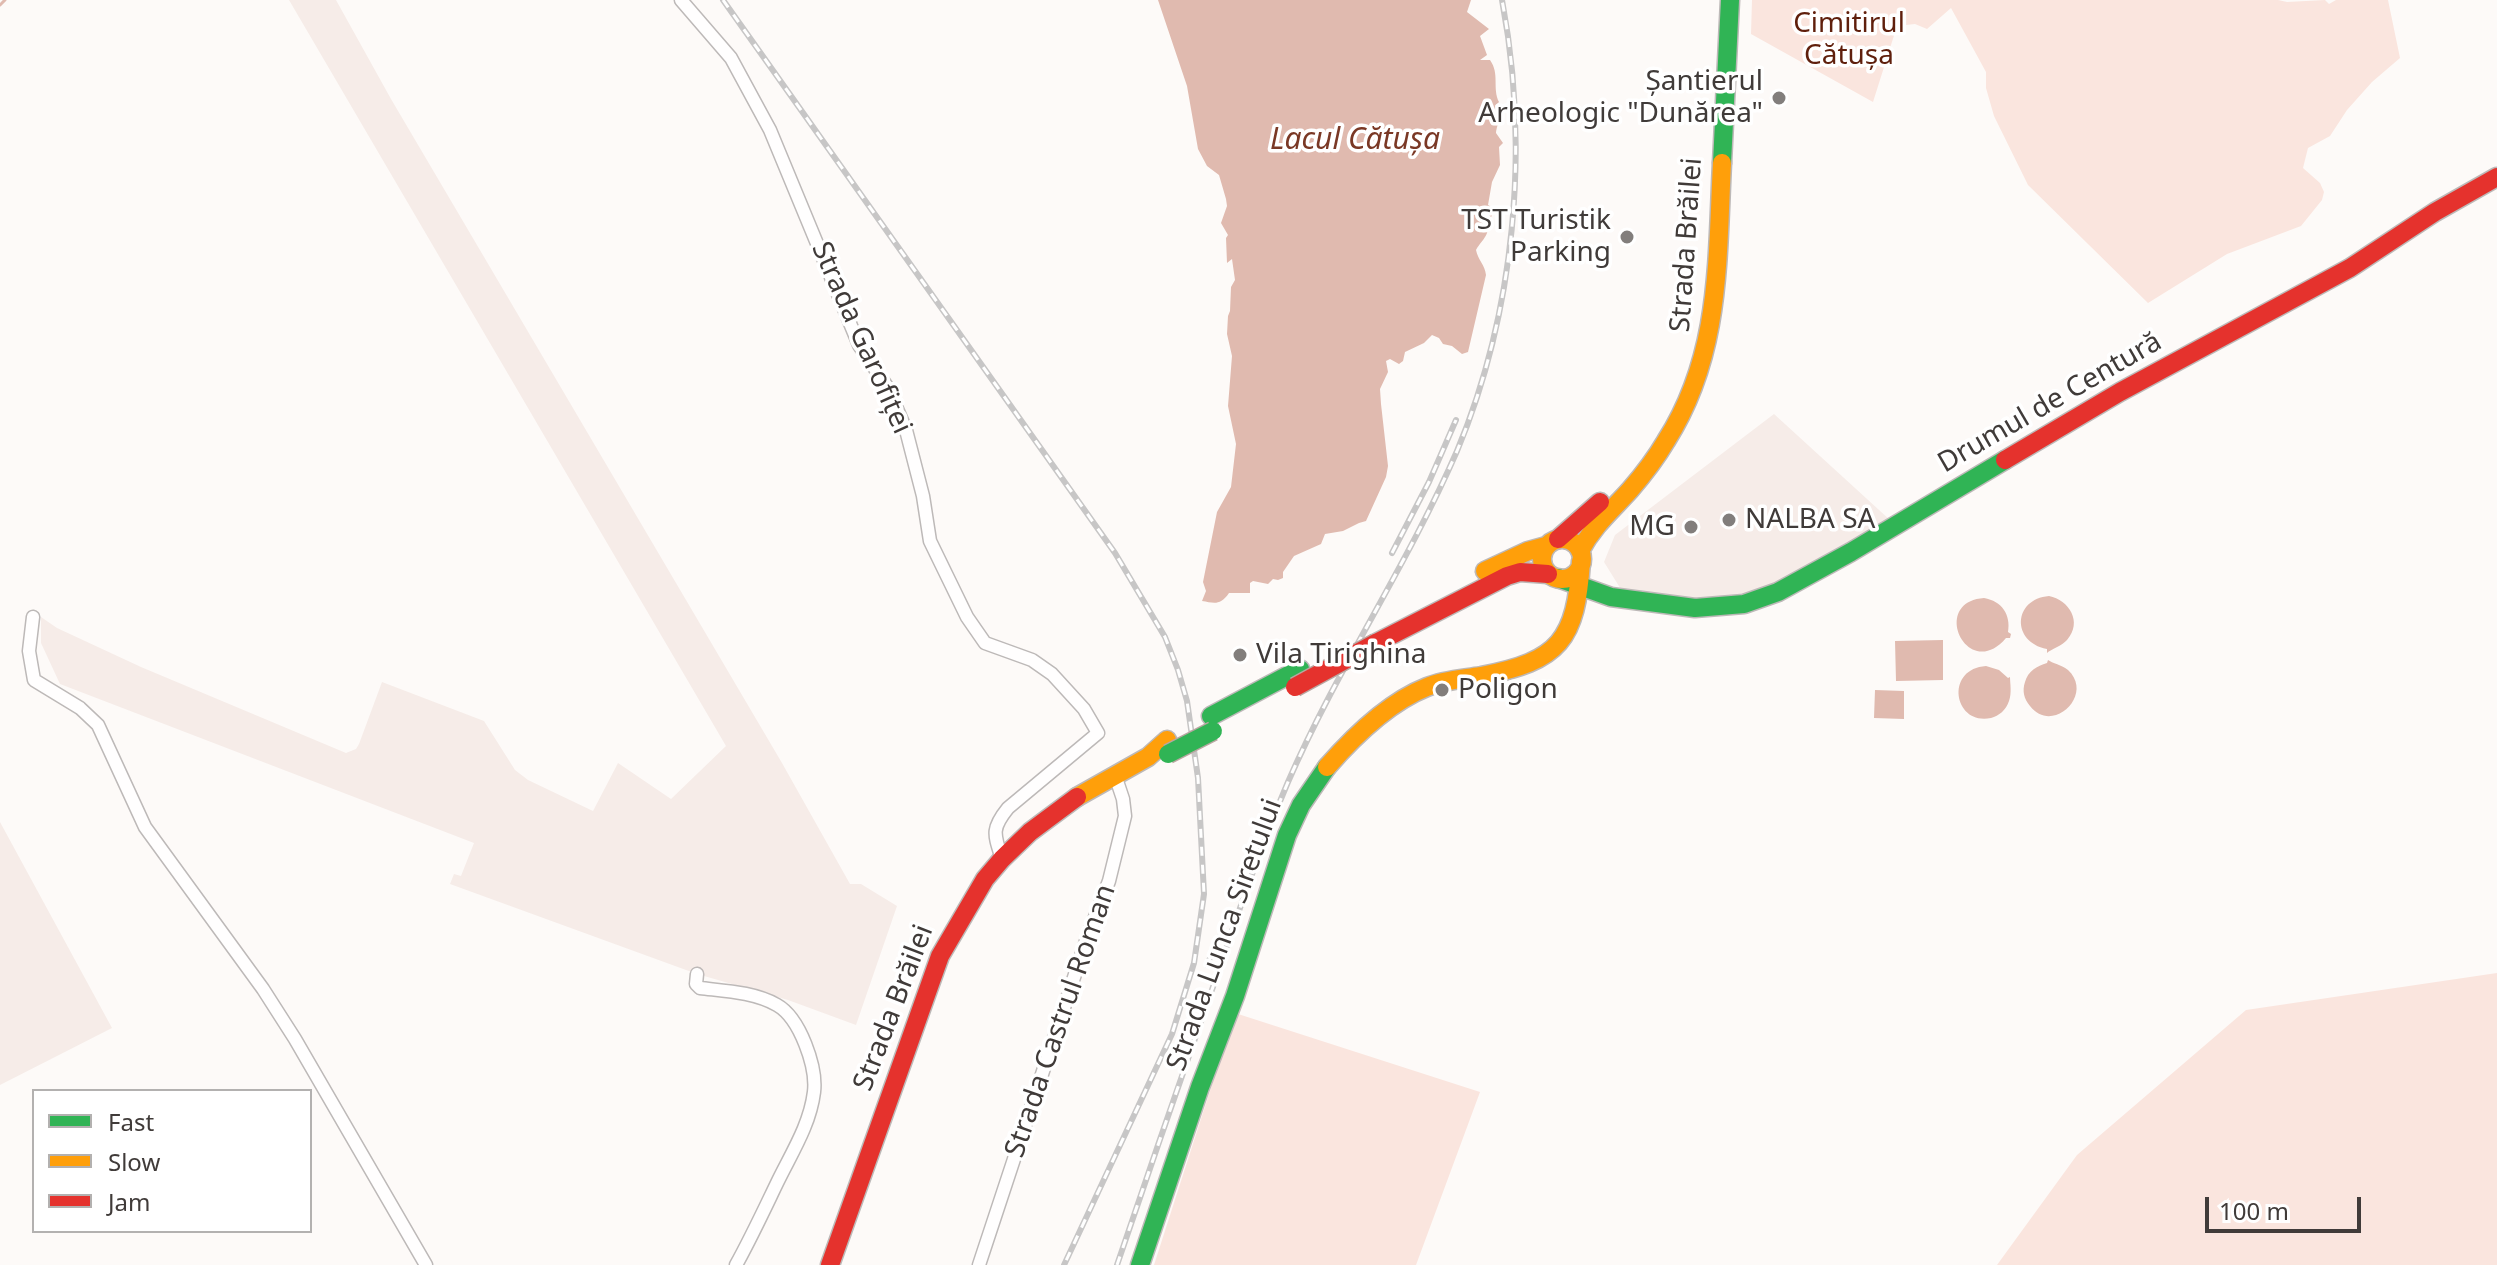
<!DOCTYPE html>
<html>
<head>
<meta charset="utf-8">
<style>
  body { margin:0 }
  #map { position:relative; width:2497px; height:1265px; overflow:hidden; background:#fdfaf8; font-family:"Noto Sans",sans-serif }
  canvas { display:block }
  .legend { position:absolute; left:32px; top:1089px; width:280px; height:144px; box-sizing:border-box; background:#fff; border:2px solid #b3b1b0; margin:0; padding:10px 14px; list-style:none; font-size:24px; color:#403b39 }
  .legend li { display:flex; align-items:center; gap:16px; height:40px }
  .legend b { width:40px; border:2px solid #b3b1b0 }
  .scale { position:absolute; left:2205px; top:1197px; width:156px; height:36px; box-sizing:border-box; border:4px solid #403b39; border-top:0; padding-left:10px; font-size:24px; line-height:28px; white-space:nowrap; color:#403b39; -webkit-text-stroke:6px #fff; paint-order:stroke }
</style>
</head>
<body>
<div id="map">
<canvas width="2497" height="1265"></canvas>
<ul class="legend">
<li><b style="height:10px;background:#30b455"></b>Fast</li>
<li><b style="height:10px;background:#ff9f0a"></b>Slow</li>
<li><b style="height:10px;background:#e5322d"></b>Jam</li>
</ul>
<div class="scale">100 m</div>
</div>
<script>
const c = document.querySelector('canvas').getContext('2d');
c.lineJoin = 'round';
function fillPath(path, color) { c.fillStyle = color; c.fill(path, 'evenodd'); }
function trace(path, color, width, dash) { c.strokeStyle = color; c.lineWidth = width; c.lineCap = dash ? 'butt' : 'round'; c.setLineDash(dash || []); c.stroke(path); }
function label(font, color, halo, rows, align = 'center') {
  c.font = font + ' "Noto Sans",sans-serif'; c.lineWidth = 7; c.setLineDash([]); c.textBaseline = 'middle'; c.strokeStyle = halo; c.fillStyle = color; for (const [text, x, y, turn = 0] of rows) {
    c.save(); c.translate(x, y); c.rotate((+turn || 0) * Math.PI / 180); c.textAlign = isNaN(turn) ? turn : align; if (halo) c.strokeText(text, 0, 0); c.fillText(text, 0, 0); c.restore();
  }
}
const built = new Path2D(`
  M289,0H336L391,99L782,763L850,884H861L897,906L856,1025L788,1000L697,974L450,884L454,874L461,876L474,843L60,684L41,643V617L57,628L141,667L346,753L356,749L359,744L382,682L484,721L515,770L528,780L593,811L618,763L671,799L726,746Z
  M1774,414L1890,520L1773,586L1732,599L1672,600L1622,591L1604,562L1615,535Z
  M0,822L112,1028L0,1085Z`);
const green = new Path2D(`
  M1752,0H2278L2287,2L2325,0L2329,4L2336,0H2388L2400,58L2372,82L2347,110L2330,136L2308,148L2303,168L2320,183L2324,192L2322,200L2301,226L2227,254L2148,303L2028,185L1994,116L1986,88V72L1951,8L1927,29L1915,24L1897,26L1873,102L1751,34Z
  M2497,973V1265H1997L2077,1155L2246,1010Z
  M1235,1013L1480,1092L1416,1265H1154Z`);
const water = new Path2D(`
  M1158,0H1471L1467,12L1489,29L1480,36L1487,55L1480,60H1490C1500,74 1492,88 1499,102L1495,106C1504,117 1497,122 1496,133L1503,143L1499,147L1500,165L1492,182L1488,205L1493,208C1493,211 1488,231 1487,233C1485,239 1479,244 1476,250C1478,260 1485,265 1486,275L1468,352L1462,354L1452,346L1443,344L1439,338L1432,335L1424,343L1405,352L1403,361L1399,364L1390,359L1386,361L1388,372L1380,389L1381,404L1388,466L1386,477L1366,521L1359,523L1343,531L1325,534L1321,544L1294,556L1283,572V578L1278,580L1273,579L1268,584L1253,581L1250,583V593H1229C1220,606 1214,603 1202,601L1206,591L1203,582L1217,512L1231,487L1236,444L1228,406L1232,356L1227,334L1228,316L1230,311L1231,287L1235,280L1232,259L1227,263L1226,238L1228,235L1221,223L1227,206L1226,199L1219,175L1207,166L1198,149L1187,86Z
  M2049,596C2069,600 2083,622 2067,640C2062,646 2051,649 2047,653V649C2011,642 2013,599 2049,596Z
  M1984,598C2002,601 2011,615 2008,632L2011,634L2010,638H2006C1968,683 1929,602 1984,598Z
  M1943,640V680L1896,681L1895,641Z
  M2048,660C2052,663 2062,665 2068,670C2095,695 2052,735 2030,706C2024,699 2022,691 2025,682C2028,671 2037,666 2047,663Z
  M1986,666L1999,670L2008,678L2010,677C2010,683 2012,693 2009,701C2006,710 1999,716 1991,718C1954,726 1944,669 1986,666Z
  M1875,690L1904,691V719L1874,718Z`);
const stream = new Path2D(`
  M0,5L5,0`);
const street = new Path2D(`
  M681,0L731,58L770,130L859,345L888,388L906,430L923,496L930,541L967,617L985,643L1032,660L1052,674L1084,709L1098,733L1008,808C991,829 994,834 1002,859
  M33,617L29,651L34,680L80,708L98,725L145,827L263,989L295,1039L426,1265
  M697,974L696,984L700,988C725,991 754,992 777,1005C800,1018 817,1067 814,1092C810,1125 791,1154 777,1183C764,1210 751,1238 736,1265
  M979,1265L1087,938L1109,881L1125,816L1123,799L1115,775`);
const fast = new Path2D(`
  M1722,163L1730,0
  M1558,578L1611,597L1695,608L1744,604L1778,592L1851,552L2005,460
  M1211,716L1300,669
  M1140,1265L1200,1087L1235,996L1287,835L1301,805L1327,767`);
const slow = new Path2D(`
  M1542 559a20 20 0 1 1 40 0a20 20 0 1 1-40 0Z
  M1580,551C1593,526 1612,510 1630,490C1643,475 1656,458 1666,441C1721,355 1717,261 1722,163
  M1485,571L1528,551L1546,546
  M1327,767C1354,736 1389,702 1427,687C1444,680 1463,679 1481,676C1560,661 1576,640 1581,561
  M1077,797L1148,757L1167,740`);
const jam = new Path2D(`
  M2005,460L2120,392L2350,268L2435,212L2497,177
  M1558,539L1600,502
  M1376,643L1507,576L1520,572L1548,574
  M830,1265L940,956L985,879L1002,859L1030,832L1077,797`);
const rail = new Path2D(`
  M723,0L1115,553L1165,637L1178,670L1187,701L1198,778L1204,894L1194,963L1172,1034L1064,1265
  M1392,553L1429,482L1456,420
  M1207,965L1220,936
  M1117,1265C1149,1171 1181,1078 1214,984C1237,916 1260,848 1288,782C1338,667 1408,564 1457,451C1515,312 1530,148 1502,0`);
const fastBridge = new Path2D(`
  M1168,754L1213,731`);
const jamBridge = new Path2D(`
  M1295,687L1376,643`);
const markers = [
  [1779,98,8,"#827e7c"],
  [1627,237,8,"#827e7c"],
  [1729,520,8,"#827e7c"],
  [1691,527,8,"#827e7c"],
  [1240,655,8,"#827e7c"],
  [1442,690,8,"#827e7c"]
];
const parkNames = [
  ["Cimitirul",1849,24],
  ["Cătușa",1849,56]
];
const poiNames = [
  ["Șantierul",1763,82],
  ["Arheologic \"Dunărea\"",1763,114],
  ["TST Turistik",1611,221],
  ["Parking",1611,253],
  ["NALBA SA",1745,520,"left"],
  ["MG",1675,527],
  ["Vila Tirighina",1256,655,"left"],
  ["Poligon",1458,690,"left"]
];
const streetNames = [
  ["Strada Brăilei",1687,245,-86],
  ["Strada Garofiței",861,338,66],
  ["Drumul de Centură",2050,403,-30],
  ["Strada Lunca Siretului",1225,935,-70],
  ["Strada Brăilei",894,1008,-69],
  ["Strada Castrul Roman",1061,1021,-71]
];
const waterNames = [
  ["Lacul Cătușa",1355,140]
];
fillPath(built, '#f6ece8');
fillPath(green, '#fae5de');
fillPath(water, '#e0baaf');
trace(stream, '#e0baaf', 3);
trace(street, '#bdb9b8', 15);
trace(fast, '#bdb9b8', 21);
trace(slow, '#bdb9b8', 21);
trace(jam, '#bdb9b8', 21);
trace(street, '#fffefe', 12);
trace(fast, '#30b455', 18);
trace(slow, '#ff9f0a', 18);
trace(jam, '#e5322d', 18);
trace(rail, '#c7c6c6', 6);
trace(rail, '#fff', 3, [9]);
trace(fastBridge, '#b9a6a1', 21, []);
trace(jamBridge, '#b9a6a1', 21, []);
trace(fastBridge, '#30b455', 18);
trace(jamBridge, '#e5322d', 18);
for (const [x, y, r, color] of markers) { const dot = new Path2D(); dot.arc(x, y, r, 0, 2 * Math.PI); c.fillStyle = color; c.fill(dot); trace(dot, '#fff', 3); }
label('28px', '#5f1f0c', '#fff', parkNames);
label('28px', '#403b39', '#fff', poiNames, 'right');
label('28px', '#403b39', '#fff', streetNames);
label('italic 30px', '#7a3825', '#fff', waterNames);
</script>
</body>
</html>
